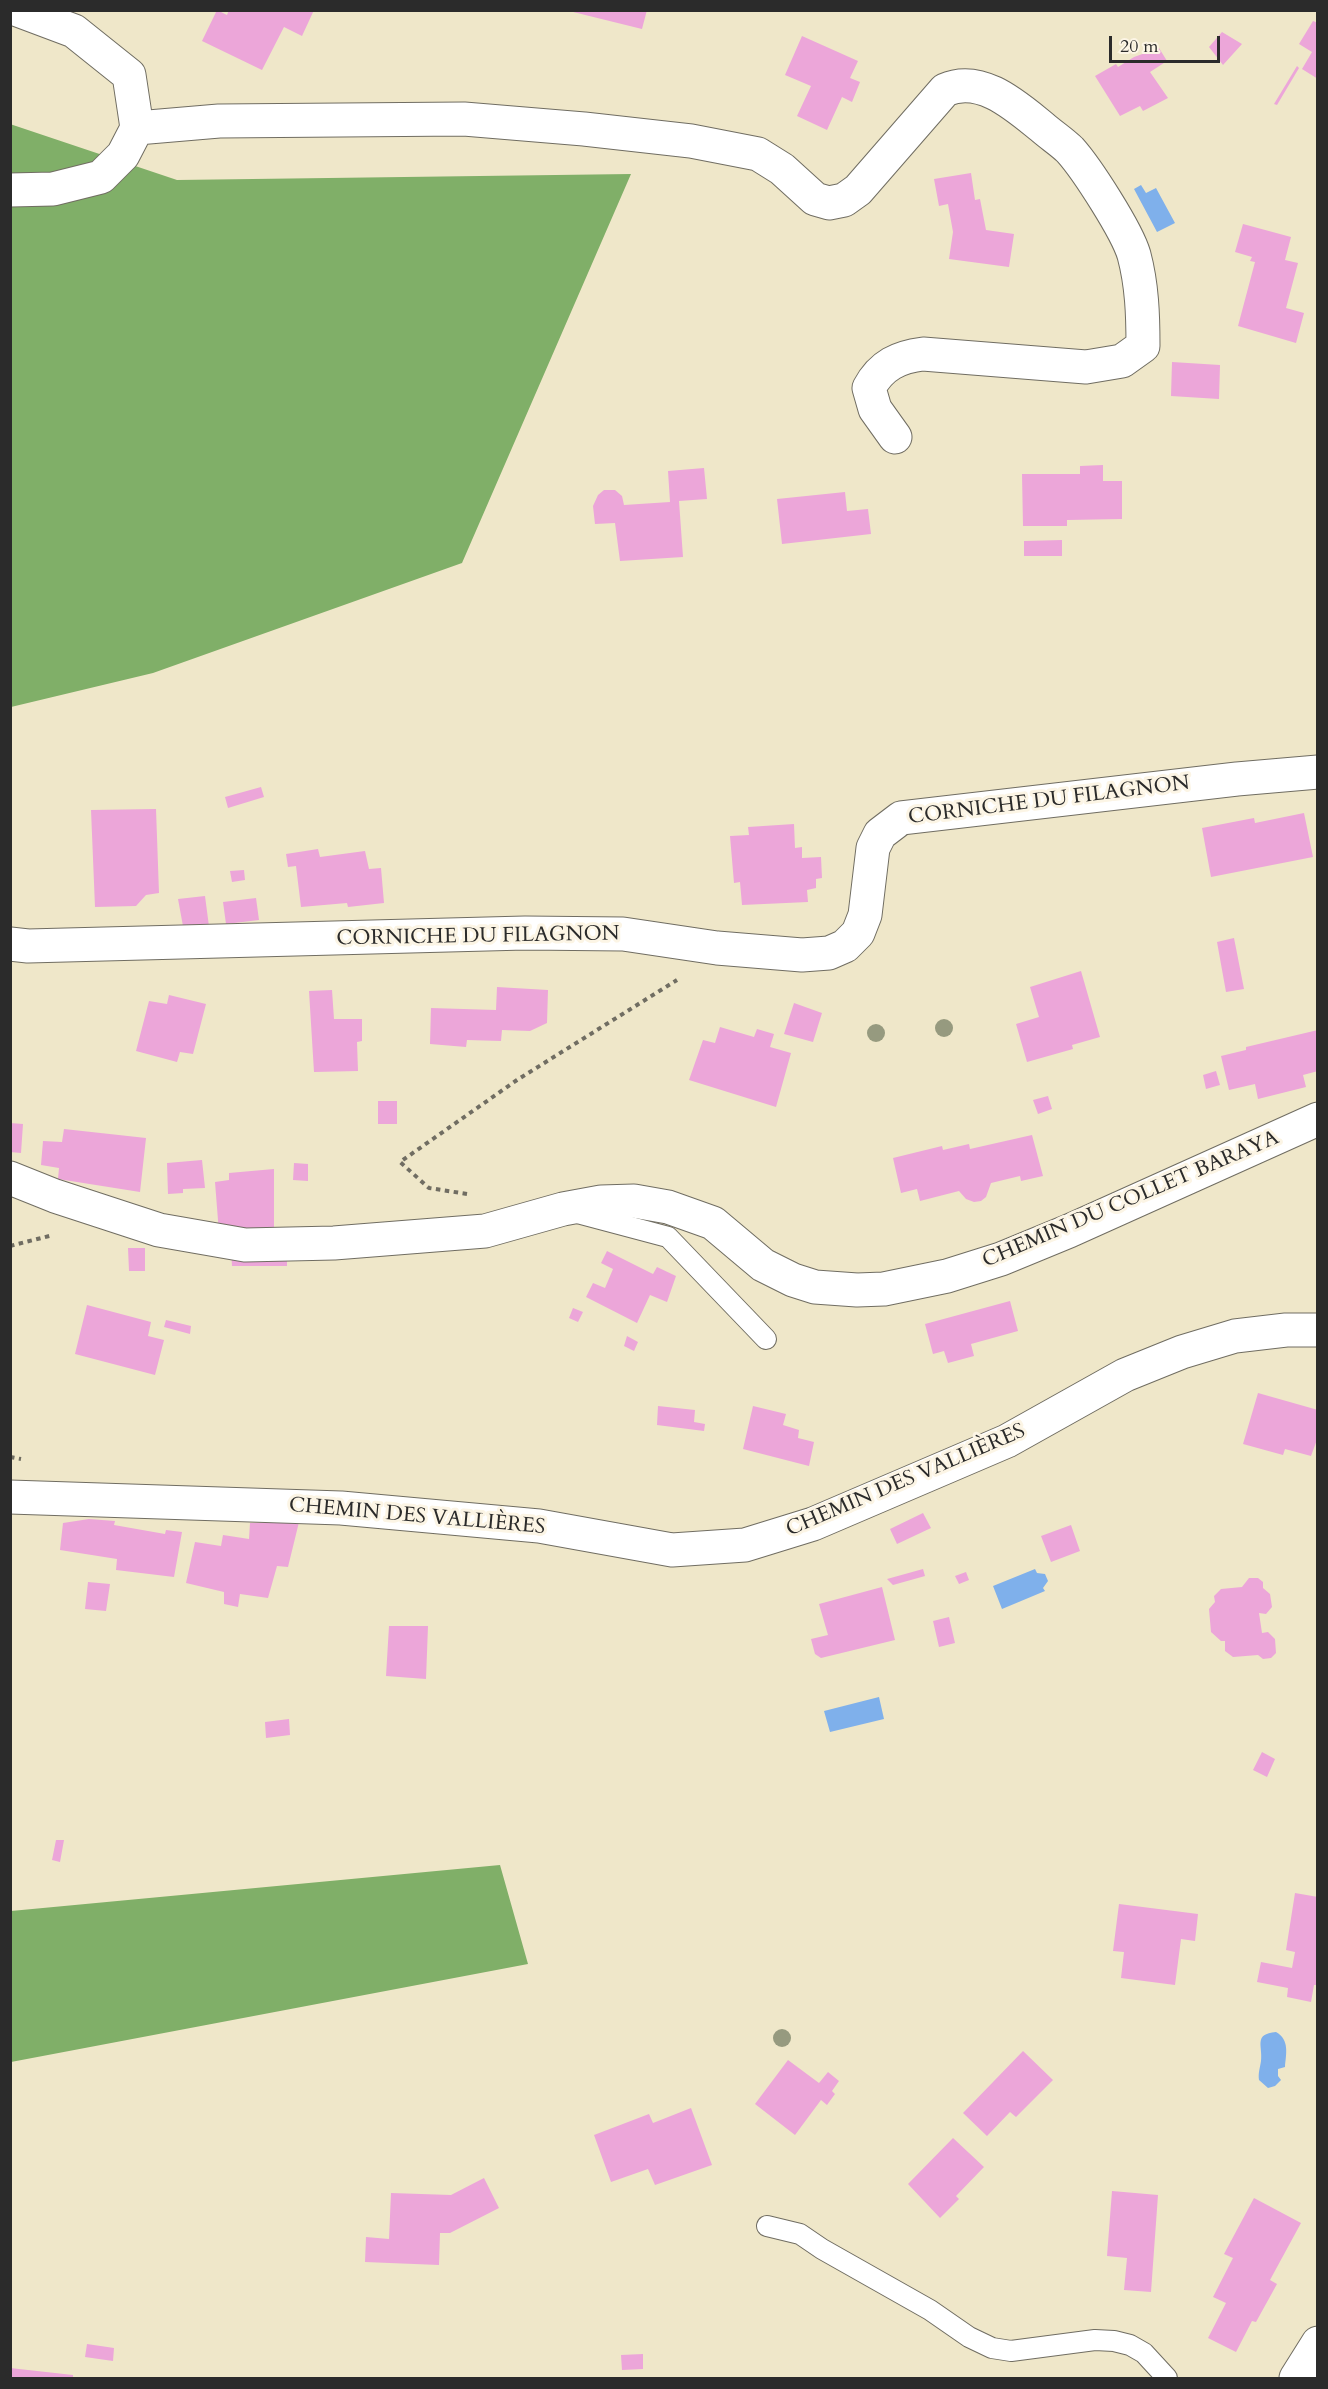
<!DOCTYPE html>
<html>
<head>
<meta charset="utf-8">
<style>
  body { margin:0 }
  #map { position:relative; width:1328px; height:2389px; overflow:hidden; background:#efe7c9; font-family:Cardo,serif }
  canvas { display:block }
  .frame { position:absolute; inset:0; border:12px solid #2b2b2b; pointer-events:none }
  .scale { position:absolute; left:1109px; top:36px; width:111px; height:27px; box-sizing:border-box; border:3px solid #2b2b2b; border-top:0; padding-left:8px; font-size:18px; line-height:21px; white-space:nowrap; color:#2b2b2b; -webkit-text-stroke:4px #fcf5e5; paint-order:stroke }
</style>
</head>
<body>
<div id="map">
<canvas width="1328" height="2389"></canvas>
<div class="frame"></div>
<div class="scale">20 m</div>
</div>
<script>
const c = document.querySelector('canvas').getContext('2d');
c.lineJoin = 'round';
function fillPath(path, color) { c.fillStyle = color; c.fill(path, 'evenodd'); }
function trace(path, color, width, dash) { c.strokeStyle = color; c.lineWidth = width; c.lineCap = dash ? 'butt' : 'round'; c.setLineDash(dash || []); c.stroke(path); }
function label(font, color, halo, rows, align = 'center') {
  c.font = font + ' Cardo,serif'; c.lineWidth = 6; c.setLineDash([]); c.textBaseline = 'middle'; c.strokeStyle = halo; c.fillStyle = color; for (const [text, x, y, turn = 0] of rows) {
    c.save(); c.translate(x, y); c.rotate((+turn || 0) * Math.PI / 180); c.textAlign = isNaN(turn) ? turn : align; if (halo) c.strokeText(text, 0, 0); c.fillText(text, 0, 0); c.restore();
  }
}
const forest = new Path2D(`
  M10,124L177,180L631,174L462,563L153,673L11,707Z
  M500,1865L528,1964L11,2062V1911Z`);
const water = new Path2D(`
  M1141,185L1146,193L1156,188L1175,223L1157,232L1134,189Z
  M1035,1569L1037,1573L1045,1574L1048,1581L1043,1588L1045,1591L1002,1609L993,1586Z
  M879,1697L884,1719L830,1732L824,1711Z
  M1276,2032C1290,2040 1286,2054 1285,2067L1278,2069V2076L1281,2080L1275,2086L1268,2088L1259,2080C1258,2073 1260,2068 1261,2061C1263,2046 1253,2034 1276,2032Z`);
const building = new Path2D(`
  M217,10L227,15L229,10H314L302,36L284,27L262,70L202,41Z
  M565,10H647L642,29Z
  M1313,21L1318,23V79L1302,69L1312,52L1299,44Z
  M1222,32L1242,44L1223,65L1209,47Z
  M802,36L858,61L850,78L860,82L852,102L842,97L827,130L797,116L811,86L785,75Z
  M1159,48L1167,61L1150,72L1168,98L1143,111L1140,106L1120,116L1095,76L1116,64L1118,67L1134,57Z
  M1297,66L1299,68L1277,105L1274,104Z
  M971,173L975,200L980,199L986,230L1014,234L1009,267L949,259L953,232L948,204L939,206L934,179Z
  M1243,224L1291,237L1285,260L1298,263L1286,308L1304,313L1296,343L1238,326L1255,262L1250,261L1252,257L1235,252Z
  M1172,362L1220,365L1219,399L1171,396Z
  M1103,465V481H1122V519L1067,520V526H1023L1022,474H1080V466Z
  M704,468L707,499L679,501L683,557L620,561L615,523L595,524L593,506L598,495L604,490H615L622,496L624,505L670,502L668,471Z
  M845,492L847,511L868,509L871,534L782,544L777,499Z
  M1062,540V556H1024V541Z
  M261,787L264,797L228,808L225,797Z
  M156,809L159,893L146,895L136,906L95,907L91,810Z
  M1304,813L1313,857L1211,877L1202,828L1254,818L1255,823Z
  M794,824L795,848L802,847V858L821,857L822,878L816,879V888L807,890L808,902L742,905L740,882L734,883L730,836L749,835L748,827Z
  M318,849L320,857L365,851L369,869L381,868L384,903L348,907L347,903L301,907L296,866L288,867L286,854Z
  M244,870L245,880L232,882L230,871Z
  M205,896L210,934L185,937L178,899Z
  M256,898L259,920L226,924L223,902Z
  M1234,938L1244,989L1226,992L1217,942Z
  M1081,971L1100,1037L1072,1045L1073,1049L1027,1062L1016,1024L1039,1017L1030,987Z
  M497,987L548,990L547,1023L530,1031L502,1030L501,1041L467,1040L466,1047L430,1044L431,1008L496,1010Z
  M332,990L334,1019H362V1041L357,1042L358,1071L314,1072L309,991Z
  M169,995L206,1004L193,1054L180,1052L177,1062L136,1051L149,1001L167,1004Z
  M794,1003L822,1013L813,1042L784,1034Z
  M720,1027L754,1037L757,1029L774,1034L770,1047L791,1053L776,1107L689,1080L703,1040L715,1043Z
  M1318,1030V1071L1303,1075L1306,1087L1258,1099L1255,1084L1229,1090L1221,1056L1246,1050V1047Z
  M1216,1071L1220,1085L1206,1089L1203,1075Z
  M1048,1096L1052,1109L1038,1114L1033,1100Z
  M378,1101H397V1124H378Z
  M10,1123L23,1124L21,1153L10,1152Z
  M64,1129L146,1138L140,1192L58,1179L59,1168L41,1165L43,1141L62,1142Z
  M1032,1135L1043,1176L1021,1181L1020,1176L991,1183L986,1197L981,1201L974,1202L966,1199L959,1191L920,1201L917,1189L901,1193L893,1158L942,1146L943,1150L969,1144L970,1149Z
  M202,1160L205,1188L183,1189V1193L168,1194L167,1163Z
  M294,1163L308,1164V1181L293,1180Z
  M274,1169V1232L219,1233L215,1182L229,1180V1173Z
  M128,1248H145V1271H129Z
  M231,1250L287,1252V1266H232Z
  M607,1251L653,1274L657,1267L676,1276L667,1302L650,1295L637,1323L586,1297L593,1283L605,1288L613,1269L601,1263Z
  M1010,1301L1018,1331L971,1344L974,1356L948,1363L944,1351L933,1354L925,1324Z
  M87,1305L151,1322L148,1336L164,1340L155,1375L75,1354Z
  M573,1308L583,1312L578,1322L569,1318Z
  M166,1320L191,1326L190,1334L164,1327Z
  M627,1336L638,1342L634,1351L624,1346Z
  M1258,1393L1318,1410V1437L1311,1456L1285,1449L1283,1455L1243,1444Z
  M658,1406L695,1410L694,1422L705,1424L704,1431L657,1425Z
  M753,1406L786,1414L783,1425L799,1430L798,1438L814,1442L809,1466L743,1449Z
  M923,1513L931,1528L897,1544L890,1529Z
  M89,1519L115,1521L114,1525L165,1534L166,1530L182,1532L174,1577L116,1570L117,1559L60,1550L63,1523Z
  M299,1522L288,1567L277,1566L268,1598L240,1594L238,1607L224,1604V1592L186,1583L195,1542L221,1546L223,1535L249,1539L250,1523Z
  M1071,1525L1080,1551L1051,1562L1041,1536Z
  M923,1569L925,1576L893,1585L887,1579Z
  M966,1572L969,1580L959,1584L955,1576Z
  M1249,1578H1258L1263,1582V1588L1270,1594L1272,1607L1266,1614L1259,1613L1262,1633L1268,1632L1275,1639L1276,1653L1271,1658L1263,1659L1258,1655L1233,1657L1225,1651V1641H1221L1211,1632L1209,1609L1215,1602L1214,1596L1221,1589L1242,1587Z
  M88,1582L110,1584L106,1611L85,1609Z
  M882,1587L895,1640L821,1658L815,1654L811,1639L828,1635L819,1604Z
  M949,1617L955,1643L939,1647L933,1621Z
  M389,1626H428L426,1679L386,1676Z
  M289,1719L290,1735L266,1738L265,1722Z
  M1262,1752L1275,1759L1267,1777L1253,1770Z
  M56,1840H64L60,1862L52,1860Z
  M1295,1893L1318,1897V1985H1314L1311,2002L1287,1997L1288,1988L1257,1982L1261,1962L1292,1968L1295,1952L1286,1950Z
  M1119,1904L1198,1914L1195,1941L1181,1939L1175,1985L1121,1978L1124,1952L1113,1951Z
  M1023,2051L1053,2080L1016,2117L1010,2112L987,2136L963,2113Z
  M788,2060L819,2083L828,2072L839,2081L832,2091L835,2094L827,2105L821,2100L795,2135L755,2104Z
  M691,2108L712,2165L655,2185L648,2169L611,2182L594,2135L649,2114L653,2123Z
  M953,2138L984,2167L956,2196L959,2199L940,2218L908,2184Z
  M484,2178L499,2208L450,2233H440L439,2265L365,2262L366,2237L389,2239L391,2193L451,2195Z
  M1112,2191L1158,2195L1151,2292L1124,2290L1127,2258L1107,2256Z
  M1254,2198L1301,2223L1270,2280L1277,2284L1256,2322L1252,2321L1236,2352L1208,2338L1226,2303L1213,2297L1233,2258L1224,2254Z
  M87,2344L114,2348L113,2361L85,2357Z
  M643,2354V2369L622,2370L621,2355Z
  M10,2368L73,2375V2378H10Z`);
const path = new Path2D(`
  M467,1194L429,1188L400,1162L517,1080L677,980
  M10,1246L53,1235
  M10,1457L21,1459`);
const lane = new Path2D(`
  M574,1212L668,1237L766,1339
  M767,2226L800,2234L822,2249L930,2310L969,2337L992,2348L1011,2351L1095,2340L1114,2341L1130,2345L1144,2353L1167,2378`);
const street = new Path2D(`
  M137,128L219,121L464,119L584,129L691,141L758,154L782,169L815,199L829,203L844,200L858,190L945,90C981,74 1016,106 1042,127C1051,135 1062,142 1070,150C1087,169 1127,231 1134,255C1142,285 1143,315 1143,346L1122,361L1086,367L923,354C899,357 881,365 869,388L875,409L895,437
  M10,190L53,189L101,177L123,155L137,128L129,75L74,31L18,10
  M10,944L28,946L525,933L623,934L717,948L802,955L829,953L845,946L858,933L865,915L873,848L880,834L901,818L1237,779L1318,772
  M10,1178L55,1196L159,1230L245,1245L334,1243L485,1231L563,1209L601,1202L634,1201L668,1207L713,1223L763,1265L793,1280L815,1287L857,1290L884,1289L947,1276L1001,1259L1069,1231L1318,1119
  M10,1497L341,1508L539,1526L672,1550L745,1545L813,1524L1007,1441L1125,1375L1182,1352L1235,1336L1286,1330H1318`);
const secondary = new Path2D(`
  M1296,2378L1318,2343`);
const trees = [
  [944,1028],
  [876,1033],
  [782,2038]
];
const streetNames = [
  ["CORNICHE DU FILAGNON",1049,801,-7],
  ["CORNICHE DU FILAGNON",478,937,-1],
  ["CHEMIN DU COLLET BARAYA",1131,1200,-23],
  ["CHEMIN DES VALLIÈRES",906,1481,-23],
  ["CHEMIN DES VALLIÈRES",417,1517,5]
];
fillPath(forest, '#80af68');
fillPath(water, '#7fb0eb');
fillPath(building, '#eca6d9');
trace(lane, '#706d62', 22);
trace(street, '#706d62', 35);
trace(secondary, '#706d62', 35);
trace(path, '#706d62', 4, [4.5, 4.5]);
trace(lane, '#fff', 20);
trace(street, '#fff', 33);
trace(secondary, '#fff', 33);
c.fillStyle = '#969a7f';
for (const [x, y] of trees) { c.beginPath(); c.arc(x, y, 9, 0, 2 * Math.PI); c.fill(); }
label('21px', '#2b2b2b', '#fcf5e5', streetNames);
</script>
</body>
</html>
